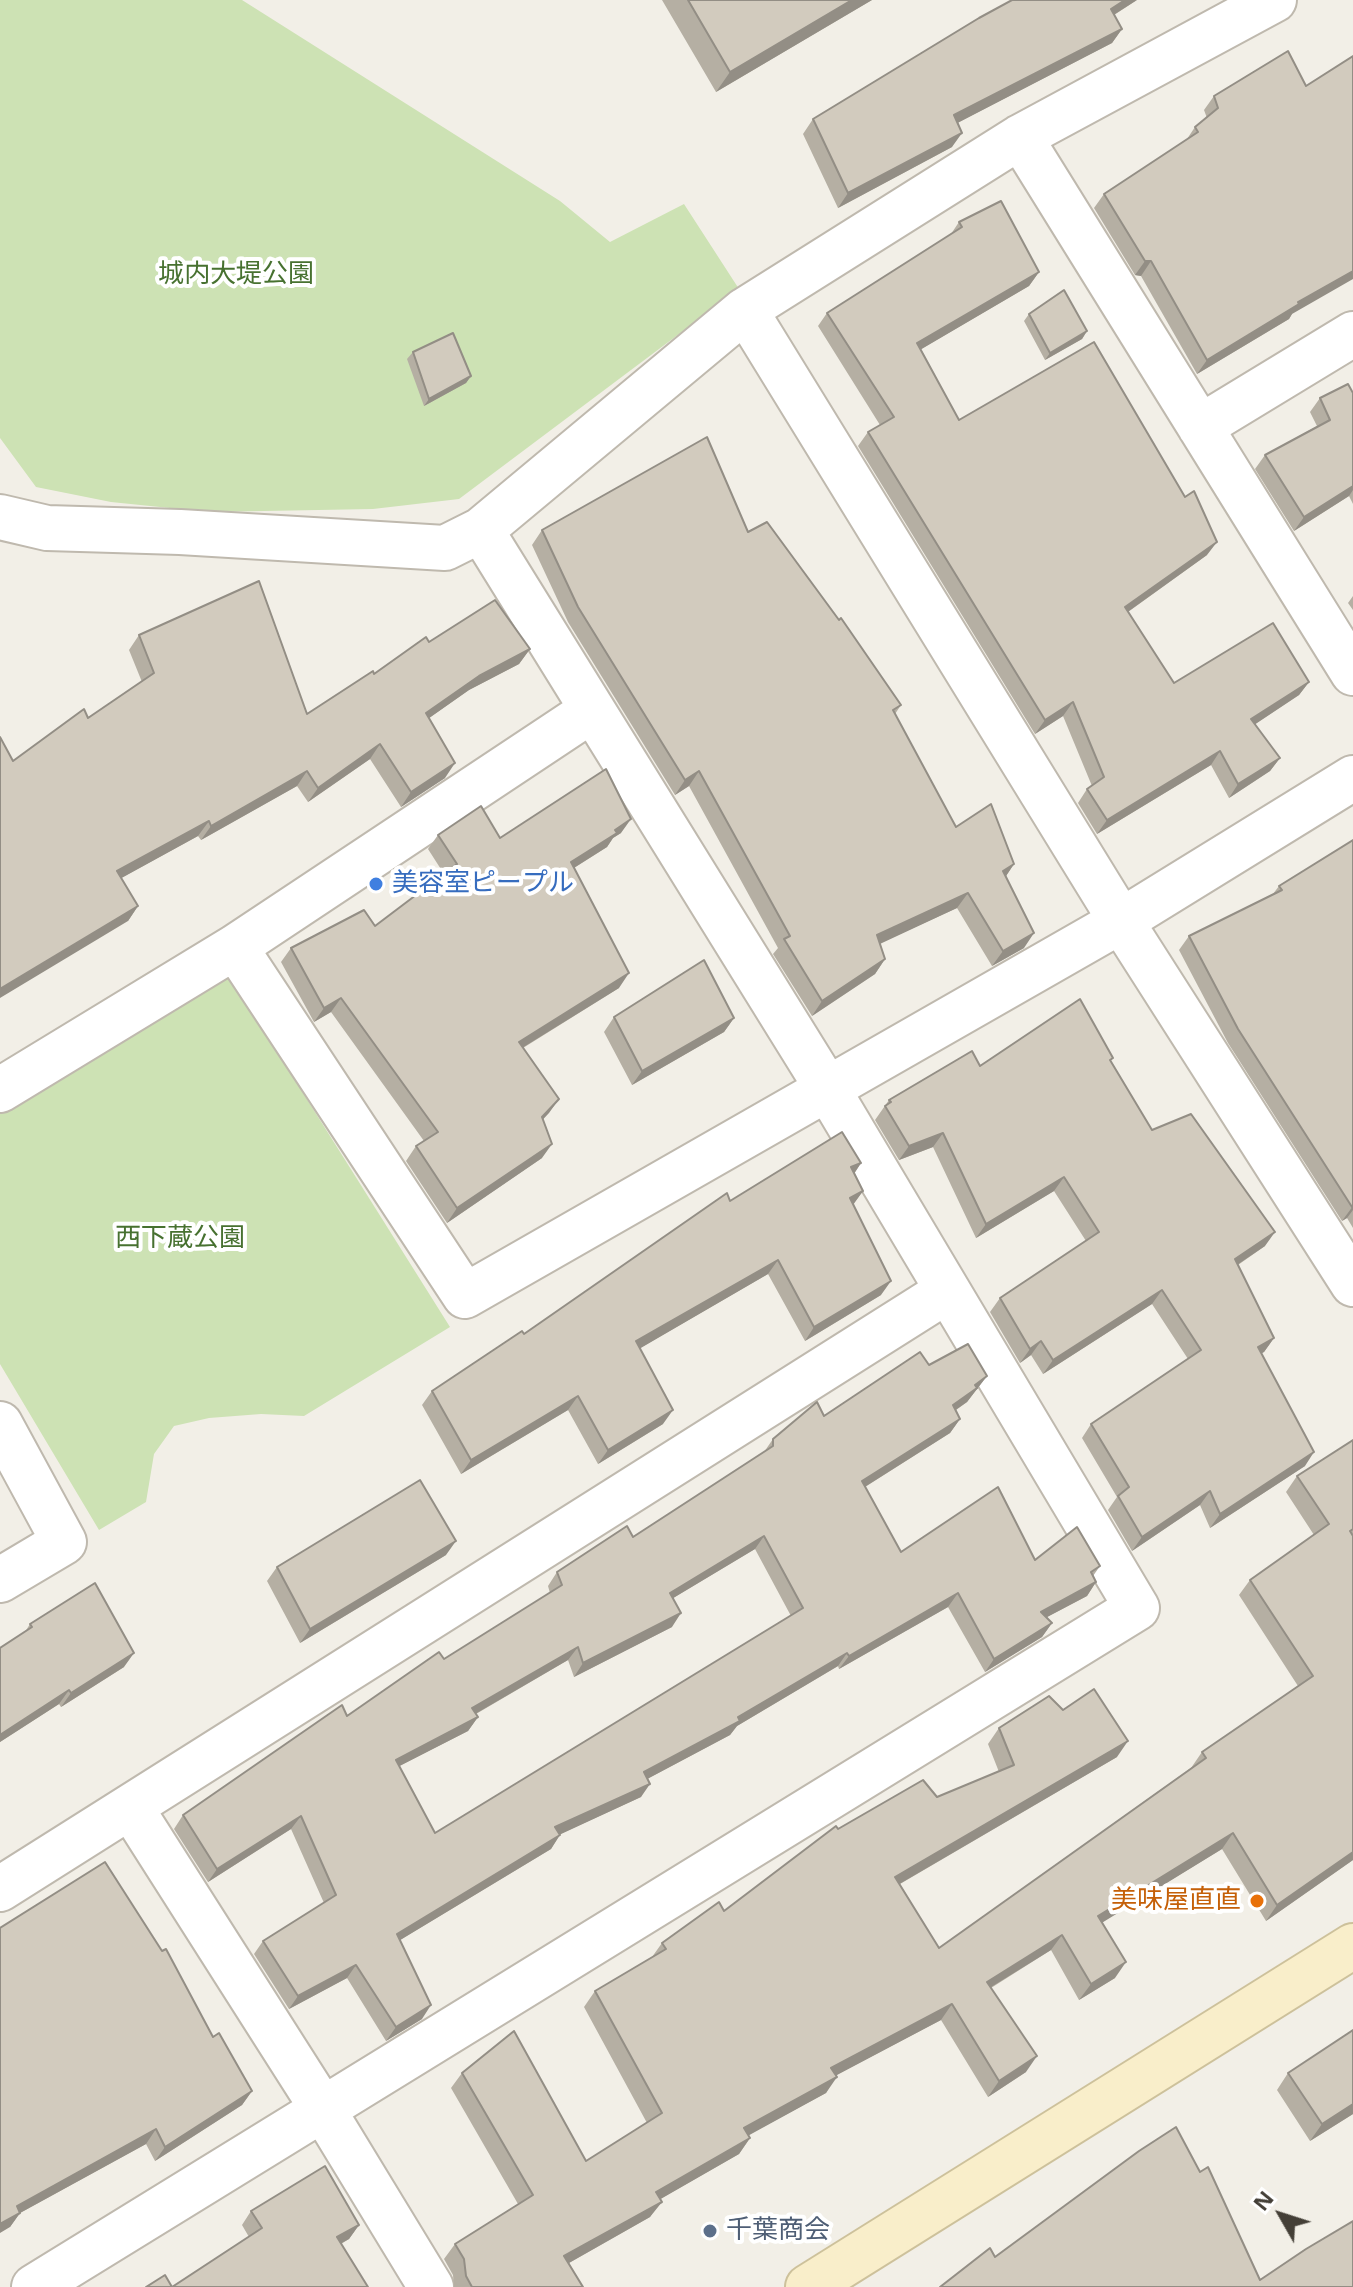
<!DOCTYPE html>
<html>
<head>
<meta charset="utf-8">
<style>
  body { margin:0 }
  #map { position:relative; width:1353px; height:2287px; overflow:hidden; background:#f2efe7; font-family:"Noto Sans",sans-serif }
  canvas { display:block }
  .north { position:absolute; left:1241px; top:2175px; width:80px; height:80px; -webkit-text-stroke:6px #fff; paint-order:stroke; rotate:309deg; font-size:22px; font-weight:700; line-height:32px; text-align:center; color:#443f37 }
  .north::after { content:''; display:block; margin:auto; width:28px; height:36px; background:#443f37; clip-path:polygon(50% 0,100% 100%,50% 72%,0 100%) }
</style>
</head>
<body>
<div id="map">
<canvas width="1353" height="2287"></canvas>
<div class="north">N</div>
</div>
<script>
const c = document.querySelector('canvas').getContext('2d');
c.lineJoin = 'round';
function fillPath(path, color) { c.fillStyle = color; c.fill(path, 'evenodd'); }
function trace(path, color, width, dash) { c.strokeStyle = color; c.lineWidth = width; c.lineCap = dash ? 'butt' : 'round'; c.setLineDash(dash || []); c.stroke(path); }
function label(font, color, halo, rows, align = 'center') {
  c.font = font + ' "Noto Sans","Noto Sans JP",sans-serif'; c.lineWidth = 8; c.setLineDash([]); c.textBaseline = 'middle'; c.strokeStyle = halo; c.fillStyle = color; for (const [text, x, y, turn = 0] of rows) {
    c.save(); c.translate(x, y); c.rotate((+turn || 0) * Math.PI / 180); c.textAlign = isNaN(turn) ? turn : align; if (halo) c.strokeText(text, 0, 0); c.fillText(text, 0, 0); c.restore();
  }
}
const green = new Path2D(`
  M0,0H242L560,201L610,242L684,204L739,289L459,499L373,509L209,512L111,502L36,487L0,438Z
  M227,972L450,1327L304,1416L261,1414L209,1418L174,1426L154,1454L146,1502L99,1530L0,1364V1113Z`);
const street = new Path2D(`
  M1020,137L1353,673
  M745,310L1121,921L1353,1284
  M1200,427L1353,334
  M0,517L47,528L180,532L445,548L481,530L745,310L1020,137L1274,0
  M235,947L465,1296L1121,921L1353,778
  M0,1090L235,947L592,710
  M0,1424L64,1542L0,1580
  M131,1808L322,2108L431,2287
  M0,1889L947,1291
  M34,2287L1137,1608L827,1088L481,530`);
const secondary = new Path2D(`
  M808,2287L1353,1946`);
const wall = new Path2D(`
  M662,0H872L716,92Z
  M1137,0L1114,15L1122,29L1112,43L957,123L952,147L838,208L803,134L813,119Z
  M1214,96L1292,314L1289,319L1197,374L1141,276L1135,275L1094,208L1104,194L1187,139L1195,127L1207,118L1204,110Z
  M959,222L1039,272L1029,286L921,349L959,420L1207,555L1128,612L1174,683L1309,682L1299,695L1255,724L1280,758L1270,771L1229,798L1211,765L1097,834L1078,803L1087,789L1092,786L1063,716L1035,734L858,446L868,432L880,425L818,326L827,313L951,234Z
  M1029,314L1087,331L1082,339L1045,360L1024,321Z
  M413,352L471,376L466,383L424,406L407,359Z
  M1353,393V504L1349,496L1294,531L1255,469L1265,455L1317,426L1310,412L1320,398Z
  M542,530L748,532L901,705L895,714L956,827L1014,864L1006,876L1024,948L992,966L957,908L880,943L885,959L875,974L812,1016L773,954L778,948L689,786L675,795L568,622L532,545Z
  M1353,596V610L1348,603Z
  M139,635L307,714L429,642L530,649L519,664L469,690L429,718L445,778L401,807L370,759L308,802L297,786L201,840L198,836L121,878L138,906L128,921L13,761L88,718L142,682L129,650Z
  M621,833L613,838L607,847L574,868L619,988L523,1048L559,1099L543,1119L542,1158L447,1223L406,1161L416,1146L424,1141L331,1012L314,1022L281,962L291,948L375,926L444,874L428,849L438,835L500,838Z
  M1353,840V1228L1347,1218L1342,1221L1228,1043L1179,950L1189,936L1273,894L1279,886Z
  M614,1017L734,1018L724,1032L632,1085L604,1032Z
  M1111,1061L1152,1130L1265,1246L1238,1265L1274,1338L1264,1352L1261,1353L1305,1466L1210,1528L1200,1505L1132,1551L1108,1510L1117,1497L1082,1438L1091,1424L1188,1359L1152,1304L1043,1374L1031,1355L1020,1363L990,1312L1000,1298L1086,1241L1054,1191L976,1238L933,1147L899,1160L875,1120L889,1100L980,1066Z
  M861,1163L854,1174L863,1191L853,1204L881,1295L805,1341L768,1274L640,1348L663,1424L598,1464L568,1410L461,1474L422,1405L432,1391L524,1334L730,1201Z
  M929,1365L987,1376L967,1402L956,1410L960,1419L950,1433L865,1487L901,1552L1100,1566L1093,1576L1096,1582L1087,1596L1047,1617L1052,1623L1042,1637L985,1672L948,1607L839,1669L838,1666L737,1726L730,1735L647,1779L641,1797L560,1834L551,1849L400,1940L422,2019L386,2041L347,1978L289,2009L254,1954L263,1941L324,1903L291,1829L208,1882L174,1829L183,1815L444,1659L550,1593L548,1586L557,1572L633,1537L764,1452L773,1439L824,1416ZM755,1549L791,1616L435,1833L399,1766L468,1731L478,1717L476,1714L568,1660L574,1677L672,1627L673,1598Z
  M1353,1440V1860L1266,1921L1222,1849L1102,1922L1115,1978L1079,2000L1051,1950L991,1988L1026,2072L988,2097L941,2020L836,2075L826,2093L748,2135L750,2138L739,2154L660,2199L650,2217L569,2263L583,2287H454L453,2275L444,2259L455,2244L518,2204L451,2088L462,2073L586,2161L647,2123L584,2007L595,1991L652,1957L662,1943L724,1911L838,1829L937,1797L999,1772L988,1744L999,1728L1063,1710L1117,1757L900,1884L939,1948L1191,1768L1202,1752L1298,1686L1239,1595L1250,1580L1314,1535L1286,1492L1297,1476Z
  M446,1555L300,1643L267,1581L277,1567Z
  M30,1624L124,1667L61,1707L59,1704L0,1742V1648L25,1632Z
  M0,1928L213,2037L252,2091L242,2105L155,2161L146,2144L20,2213L10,2227Z
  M1288,2073L1353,2114L1310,2141L1277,2090Z
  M251,2211L359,2225L349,2239L341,2244L249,2237L242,2225Z`);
const shadedWall = new Path2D(`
  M852,0H872L716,92L730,72Z
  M1125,0H1137L1101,23L1111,9Z
  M1122,29L1112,43L944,130L954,115Z
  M962,133L952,147L838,208L848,193Z
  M1145,261H1151L1141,276L1135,275Z
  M1353,271V279L1292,314L1289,319L1197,374L1207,360L1298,302Z
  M1039,272L1029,286L908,357L917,343Z
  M1087,331L1082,339L1045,360L1050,353Z
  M471,376L466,383L424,406L429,399Z
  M1353,486V490L1349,496L1294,531L1304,517Z
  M1217,542L1207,555L1115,621L1125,607Z
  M530,649L519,664L469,690L415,728L426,713L479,676Z
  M1309,682L1299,695L1242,733L1251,719Z
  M1073,702L1063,716L1035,734L1045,720Z
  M380,744L370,759L308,802L318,788Z
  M1220,751L1211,765L1097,834L1107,820Z
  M1280,758L1270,771L1229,798L1238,784Z
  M455,763L445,778L401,807L411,792Z
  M307,771L297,786L201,840L211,826Z
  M699,771L689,786L675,795L685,780Z
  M631,819L621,833L613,838L607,847L561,876L571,862Z
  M209,821L198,836L107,886L117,871Z
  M1014,864L1004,879L1003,871Z
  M968,893L957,908L867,950L877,935Z
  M138,906L128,921L0,998V989Z
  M1034,933L1024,948L992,966L1003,951Z
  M885,959L875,974L812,1016L822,1001Z
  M629,973L619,988L509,1056L519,1042Z
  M341,998L331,1012L314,1022L324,1008Z
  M734,1018L724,1032L632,1085L642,1071Z
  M559,1099L549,1113L532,1131L542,1117Z
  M943,1133L933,1147L899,1160L909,1146Z
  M552,1144L542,1158L447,1223L457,1208Z
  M861,1163L851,1178V1167Z
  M1064,1177L1054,1191L976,1238L986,1224Z
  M863,1191L853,1205L850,1198Z
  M1353,1206V1210L1347,1218L1342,1221Z
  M1275,1232L1265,1246L1225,1273L1235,1259Z
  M778,1260L768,1274L627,1356L636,1341Z
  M891,1281L881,1295L805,1341L814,1327Z
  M1162,1290L1152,1304L1043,1374L1053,1360Z
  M1274,1338L1264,1352L1248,1361L1258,1347Z
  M1041,1341L1031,1355L1020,1363L1030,1349Z
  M987,1376L967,1402L944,1418L953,1405L975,1385Z
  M578,1396L568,1410L461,1474L471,1460Z
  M673,1410L663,1424L598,1464L608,1450Z
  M960,1419L950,1433L852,1495L862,1481Z
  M1314,1452L1305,1466L1210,1528L1220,1514Z
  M1210,1491L1200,1505L1132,1551L1142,1537Z
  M764,1536L755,1549L660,1606L670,1593Z
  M456,1541L446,1555L300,1643L310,1629Z
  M1096,1582L1087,1596L1032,1625L1041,1612Z
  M958,1593L948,1607L839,1669L849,1656Z
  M681,1613L672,1627L574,1677L583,1663Z
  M1052,1623L1042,1637L985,1672L994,1659Z
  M578,1647L568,1660L463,1721L472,1708Z
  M134,1653L124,1667L61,1707L71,1693Z
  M847,1653L838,1666L737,1726L730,1735L634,1786L644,1772Z
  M69,1690L59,1704L0,1742V1735Z
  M478,1717L468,1731L386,1773L396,1760Z
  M1128,1741L1117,1757L884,1893L895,1877Z
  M650,1784L641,1797L546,1841L555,1827Z
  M301,1816L291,1829L208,1882L217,1869Z
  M1233,1833L1222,1849L1087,1932L1098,1916Z
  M560,1835L551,1849L387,1948L397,1934Z
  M1353,1852V1860L1266,1921L1277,1905Z
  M1062,1935L1051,1950L975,1997L987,1982Z
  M1126,1962L1115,1978L1079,2000L1091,1984Z
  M356,1965L347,1978L289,2009L298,1996Z
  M952,2004L941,2020L820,2084L831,2068Z
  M431,2005L422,2019L386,2041L396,2027Z
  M1037,2056L1026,2072L988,2097L999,2081Z
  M837,2077L826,2093L733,2144L744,2128Z
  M252,2091L242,2105L155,2161L165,2147Z
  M1353,2104V2114L1310,2141L1322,2124Z
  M156,2129L146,2144L20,2213L10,2227L0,2233V2224L17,2206Z
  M750,2138L739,2154L645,2208L656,2192Z
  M662,2202L650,2217L553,2272L564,2256Z
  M359,2225L349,2239L327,2251L337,2237Z`);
const building = new Path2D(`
  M688,0H852L730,72Z
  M1012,0H1125L1111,9L1122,29L954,115L962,133L848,193L813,119L979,18Z
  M1288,51L1306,86L1353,56V271L1298,302L1299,304L1207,360L1151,261H1145L1104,194L1198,132L1195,127L1218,108L1214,96Z
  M1001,201L1039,272L917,343L959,420L1094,342L1185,497L1194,491L1217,542L1125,607L1174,683L1273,623L1309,682L1251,719L1280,758L1238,784L1220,751L1107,820L1087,789L1104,777L1073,702L1045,720L868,432L894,417L827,313L962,227L959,222Z
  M1064,290L1087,331L1050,353L1029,314Z
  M453,333L471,376L429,399L413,352Z
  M1348,384L1353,393V486L1304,517L1265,455L1330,420L1320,398Z
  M707,437L748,532L767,522L839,620L841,618L901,705L893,710L956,827L991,804L1014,864L1003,871L1034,933L1003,951L968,893L877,935L885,959L822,1001L784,939L790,936L699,771L685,780L578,607L542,530Z
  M259,581L307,714L373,671L374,674L426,637L429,642L495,600L530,649L479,676L426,713L455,763L411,792L380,744L318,788L307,771L211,826L209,821L117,871L138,906L0,989V737L13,761L84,709L88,718L154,673L139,635Z
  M606,769L631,819L615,830L617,833L571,862L629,973L519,1042L559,1099L542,1117L552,1144L457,1208L416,1146L438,1132L341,998L324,1008L291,948L364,910L375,926L457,864L438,835L481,806L500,838Z
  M1353,840V1206L1352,1207L1238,1029L1189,936L1282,890L1279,886Z
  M704,960L734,1018L642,1071L614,1017Z
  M1080,999L1113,1058L1110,1060L1152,1130L1191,1114L1275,1232L1235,1259L1274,1338L1258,1347L1314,1452L1220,1514L1210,1491L1142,1537L1118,1496L1129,1487L1091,1424L1201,1350L1162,1290L1053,1360L1041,1341L1030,1349L1000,1298L1099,1232L1064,1177L986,1224L943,1133L909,1146L885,1106L891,1102L889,1100L972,1051L980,1066Z
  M842,1132L861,1163L851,1167L863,1191L850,1198L891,1281L814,1327L778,1260L636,1341L673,1410L608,1450L578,1396L471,1460L432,1391L522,1331L524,1334L727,1193L730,1201Z
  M968,1344L987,1376L975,1385L977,1388L953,1405L960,1419L862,1481L901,1552L998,1487L1035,1560L1077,1527L1100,1566L1091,1572L1096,1582L1041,1612L1052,1623L994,1659L958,1593L849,1656L847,1653L738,1717L740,1721L644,1772L650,1784L555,1827L560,1835L397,1934L431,2005L396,2027L356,1965L298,1996L263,1941L336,1895L301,1816L217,1869L183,1815L342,1705L347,1716L439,1652L444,1659L562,1585L557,1572L627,1526L633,1537L773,1446V1439L817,1402L824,1416L920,1352L929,1365ZM764,1536L803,1608L435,1833L396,1760L478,1717L472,1708L578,1647L583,1663L681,1613L670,1593Z
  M1353,1440V1529L1350,1531L1353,1536V1852L1277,1905L1233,1833L1098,1916L1126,1962L1091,1984L1062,1935L987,1982L1037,2056L999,2081L952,2004L831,2068L837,2077L744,2128L750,2138L656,2192L662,2202L564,2256L583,2287H472L466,2276L464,2259L455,2244L533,2195L462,2073L514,2031L586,2161L662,2113L595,1991L666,1949L662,1943L719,1902L724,1911L836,1826L838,1829L923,1780L937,1797L1014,1765L999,1728L1049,1696L1063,1710L1094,1689L1128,1741L895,1877L939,1948L1206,1758L1202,1752L1313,1676L1250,1580L1329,1524L1297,1476Z
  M420,1480L456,1541L310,1629L277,1567Z
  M95,1583L134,1653L71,1693L69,1690L0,1735V1648L32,1627L30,1624Z
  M105,1862L162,1951L166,1949L213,2037L219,2033L252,2091L165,2147L156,2129L17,2206L20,2213L0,2224V1928Z
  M1353,2030V2104L1322,2124L1288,2073Z
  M1176,2127L1200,2172L1208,2167L1260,2280L1306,2249L1353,2221V2287H940L990,2248L995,2257L1139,2151Z
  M325,2166L359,2225L337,2237L368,2287H172L262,2228L251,2211Z
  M165,2275L172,2287H146Z`);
const markers = [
  [376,884,8,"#3f7fe0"],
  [1257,1901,8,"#e8710a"],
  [710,2231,8,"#5c6f8a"]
];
const parkNames = [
  ["城内大堤公園",236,275],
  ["西下蔵公園",180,1239]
];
const shopNames = [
  ["美容室ピープル",392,884]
];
const foodNames = [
  ["美味屋直直",1241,1901]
];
const serviceNames = [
  ["千葉商会",726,2231]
];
fillPath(green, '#cde2b4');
trace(street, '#bfb9ae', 48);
trace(secondary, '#cdc19b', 48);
trace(street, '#fff', 44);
trace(secondary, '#f9eeca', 44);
fillPath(wall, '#b5afa3');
fillPath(shadedWall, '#938e85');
fillPath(building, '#d2cbbe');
trace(building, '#938e85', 2);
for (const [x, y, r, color] of markers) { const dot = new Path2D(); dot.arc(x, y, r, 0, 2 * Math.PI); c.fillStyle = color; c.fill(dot); trace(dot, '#fff', 3); }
label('26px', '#477130', '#fff', parkNames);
label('26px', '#366cbe', '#fff', shopNames, 'left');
label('26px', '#c56008', '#fff', foodNames, 'right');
label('26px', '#4e5e75', '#fff', serviceNames, 'left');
</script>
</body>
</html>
